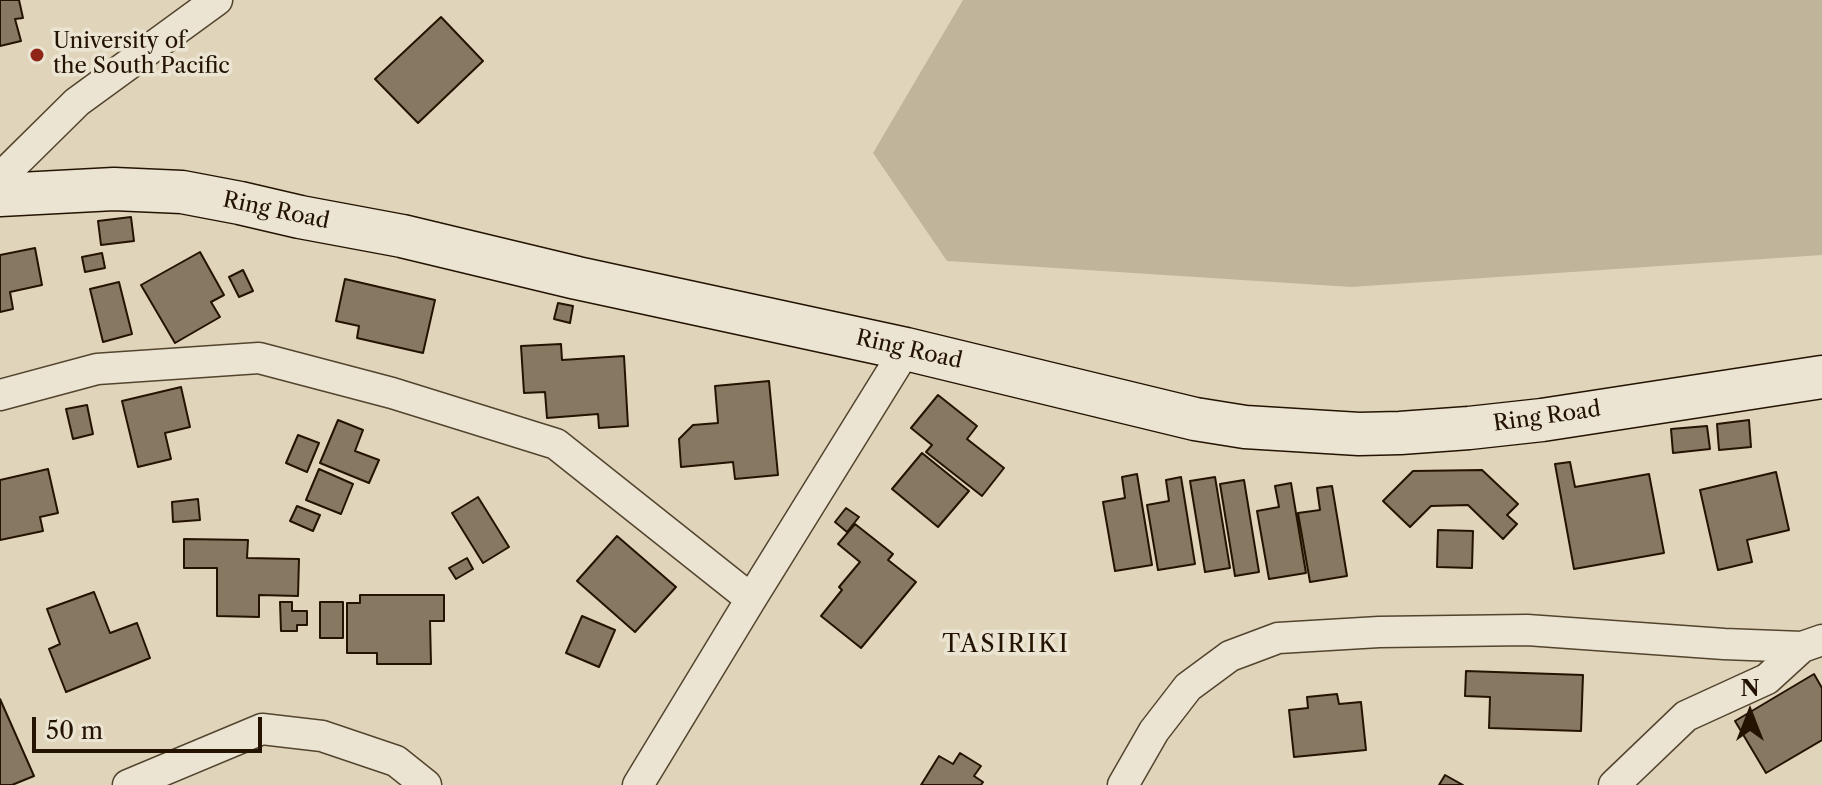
<!DOCTYPE html>
<html>
<head>
<meta charset="utf-8">
<style>
  body { margin:0 }
  #map { position:relative; width:1822px; height:785px; overflow:hidden; background:#e0d5ba; font-family:"Libre Caslon Text",serif }
  canvas { display:block }
  .north { position:absolute; left:1710px; top:673px; width:80px; height:80px; -webkit-text-stroke:6px #ebe4d2; paint-order:stroke; rotate:0deg; font-size:22px; font-weight:700; line-height:32px; text-align:center; color:#241300 }
  .north::after { content:''; display:block; margin:auto; width:28px; height:36px; background:#241300; clip-path:polygon(50% 0,100% 100%,50% 72%,0 100%) }
  .scale { position:absolute; left:32px; top:717px; width:230px; height:36px; box-sizing:border-box; border:4px solid #241300; border-top:0; padding-left:10px; font-size:24px; line-height:28px; white-space:nowrap; color:#241300; -webkit-text-stroke:6px #ebe4d2; paint-order:stroke }
</style>
</head>
<body>
<div id="map">
<canvas width="1822" height="785"></canvas>
<div class="north">N</div>
<div class="scale">50 m</div>
</div>
<script>
const c = document.querySelector('canvas').getContext('2d');
c.lineJoin = 'round';
function fillPath(path, color) { c.fillStyle = color; c.fill(path, 'evenodd'); }
function trace(path, color, width, dash) { c.strokeStyle = color; c.lineWidth = width; c.lineCap = dash ? 'butt' : 'round'; c.setLineDash(dash || []); c.stroke(path); }
function label(font, color, halo, rows, align = 'center') {
  c.font = font + ' "Libre Caslon Text",serif'; c.lineWidth = 7; c.setLineDash([]); c.textBaseline = 'middle'; c.strokeStyle = halo; c.fillStyle = color; for (const [text, x, y, turn = 0] of rows) {
    c.save(); c.translate(x, y); c.rotate((+turn || 0) * Math.PI / 180); c.textAlign = isNaN(turn) ? turn : align; if (halo) c.strokeText(text, 0, 0); c.fillText(text, 0, 0); c.restore();
  }
}
const green = new Path2D(`
  M963,0H1822V255L1351,287L947,261L873,153Z`);
const building = new Path2D(`
  M0,0H19L23,18L15,19L21,41L0,46Z
  M441,17L483,61L418,123L375,79Z
  M131,217L134,241L101,245L98,221Z
  M35,248L42,285L10,292L13,309L0,312V255Z
  M200,252L224,295L211,302L220,317L175,343L141,285Z
  M102,253L105,268L85,272L82,257Z
  M243,270L253,291L239,297L229,277Z
  M345,279L435,300L423,353L357,338L359,326L336,321Z
  M119,282L132,334L103,342L90,289Z
  M558,303L573,306L570,323L554,319Z
  M561,344L562,360L624,356L628,426L599,428L598,414L547,418L545,392L524,393L521,346Z
  M769,381L778,475L735,479L733,462L681,467L679,439L693,425L718,423L715,386Z
  M181,387L190,427L165,433L171,459L138,467L122,401Z
  M938,395L977,426L967,439L1004,468L982,496L926,452L932,445L911,428Z
  M87,405L93,434L73,439L66,409Z
  M338,420L363,430L355,451L379,460L369,483L320,463Z
  M1749,420L1751,447L1719,450L1717,424Z
  M1707,426L1710,449L1673,453L1671,429Z
  M298,435L319,443L307,472L286,463Z
  M922,453L969,491L938,527L892,489Z
  M1570,462L1575,487L1649,474L1664,553L1574,569L1555,464Z
  M48,469L58,513L40,517L43,531L0,540V480Z
  M319,469L353,484L341,514L306,500Z
  M1482,470L1518,504L1507,515L1517,524L1503,539L1468,505L1431,506L1410,527L1383,501L1413,471Z
  M1776,472L1789,530L1747,540L1752,562L1718,570L1700,490Z
  M1137,474L1152,565L1115,571L1103,502L1125,498L1122,477Z
  M1181,477L1195,564L1158,570L1147,505L1169,501L1166,480Z
  M1215,477L1230,568L1205,572L1190,481Z
  M1244,480L1259,572L1235,576L1220,484Z
  M1291,483L1306,573L1269,579L1257,511L1279,507L1275,486Z
  M1332,486L1347,576L1310,582L1298,513L1320,510L1317,488Z
  M478,497L509,547L483,563L452,513Z
  M198,499L200,520L173,522L172,502Z
  M297,506L320,515L313,531L290,521Z
  M846,508L859,517L847,532L835,522Z
  M855,524L893,554L888,560L916,582L861,648L821,616L842,590L839,587L860,562L838,544Z
  M1438,530L1473,531L1472,568L1437,567Z
  M617,536L676,587L635,632L577,581Z
  M184,539L248,540L247,558L299,559L298,596L259,595V617L217,616V568H184Z
  M467,558L473,569L456,579L449,568Z
  M94,592L110,633L137,623L150,658L66,692L49,649L60,644L47,609Z
  M360,595H444V621H430L431,664H377V653H347V603H360Z
  M280,602H292V611H307V625H297V631H281Z
  M320,602H343V638H320Z
  M582,616L615,630L599,667L566,653Z
  M1466,671L1583,675L1581,731L1489,728L1490,697L1465,696Z
  M1814,674L1822,688V740L1766,773L1735,721Z
  M1337,694L1339,704L1361,702L1366,750L1294,757L1289,710L1308,708L1307,697Z
  M0,699L34,776L12,785H0Z
  M960,753L981,766L974,776L983,782L981,785H921L939,756L953,764Z
  M1445,775L1463,785H1439Z`);
const minor = new Path2D(`
  M0,178L77,102L217,0
  M0,395L97,369L259,358L392,393L556,444L751,599
  M128,785L262,729L322,736L396,761L426,785
  M638,785L751,599L906,349
  M1123,785L1154,731L1188,687L1230,656L1278,638L1379,632L1527,630L1724,644L1802,647
  M1614,785L1686,716L1767,679L1802,647L1822,640`);
const secondary = new Path2D(`
  M0,195L114,189L182,192L240,203L300,217L402,236L577,278L906,349L1195,419L1245,427L1359,434L1400,433L1469,428L1542,420L1822,377`);
const markers = [
  [37,55,8,"#8f2418"]
];
const poiNames = [
  ["University of",53,42],
  ["the South Pacific",53,67]
];
const streetNames = [
  ["Ring Road",276,211,12],
  ["Ring Road",909,350,13],
  ["Ring Road",1547,417,-8]
];
const neighbourhoodNames = [
  ["TASIRIKI",1006,645]
];
fillPath(green, '#c0b49a');
fillPath(building, '#867861');
trace(building, '#241300', 2);
trace(minor, '#53442e', 33);
trace(secondary, '#241300', 45);
trace(minor, '#ebe4d2', 30);
trace(secondary, '#ebe4d2', 42);
for (const [x, y, r, color] of markers) { const dot = new Path2D(); dot.arc(x, y, r, 0, 2 * Math.PI); c.fillStyle = color; c.fill(dot); trace(dot, '#ebe4d2', 3); }
label('22px', '#241300', '#ebe4d2', poiNames, 'left');
label('22px', '#241300', '#ebe4d2', streetNames);
c.letterSpacing = '2px';
label('24px', '#241300', '#ebe4d2', neighbourhoodNames);
c.letterSpacing = '0px';
</script>
</body>
</html>
